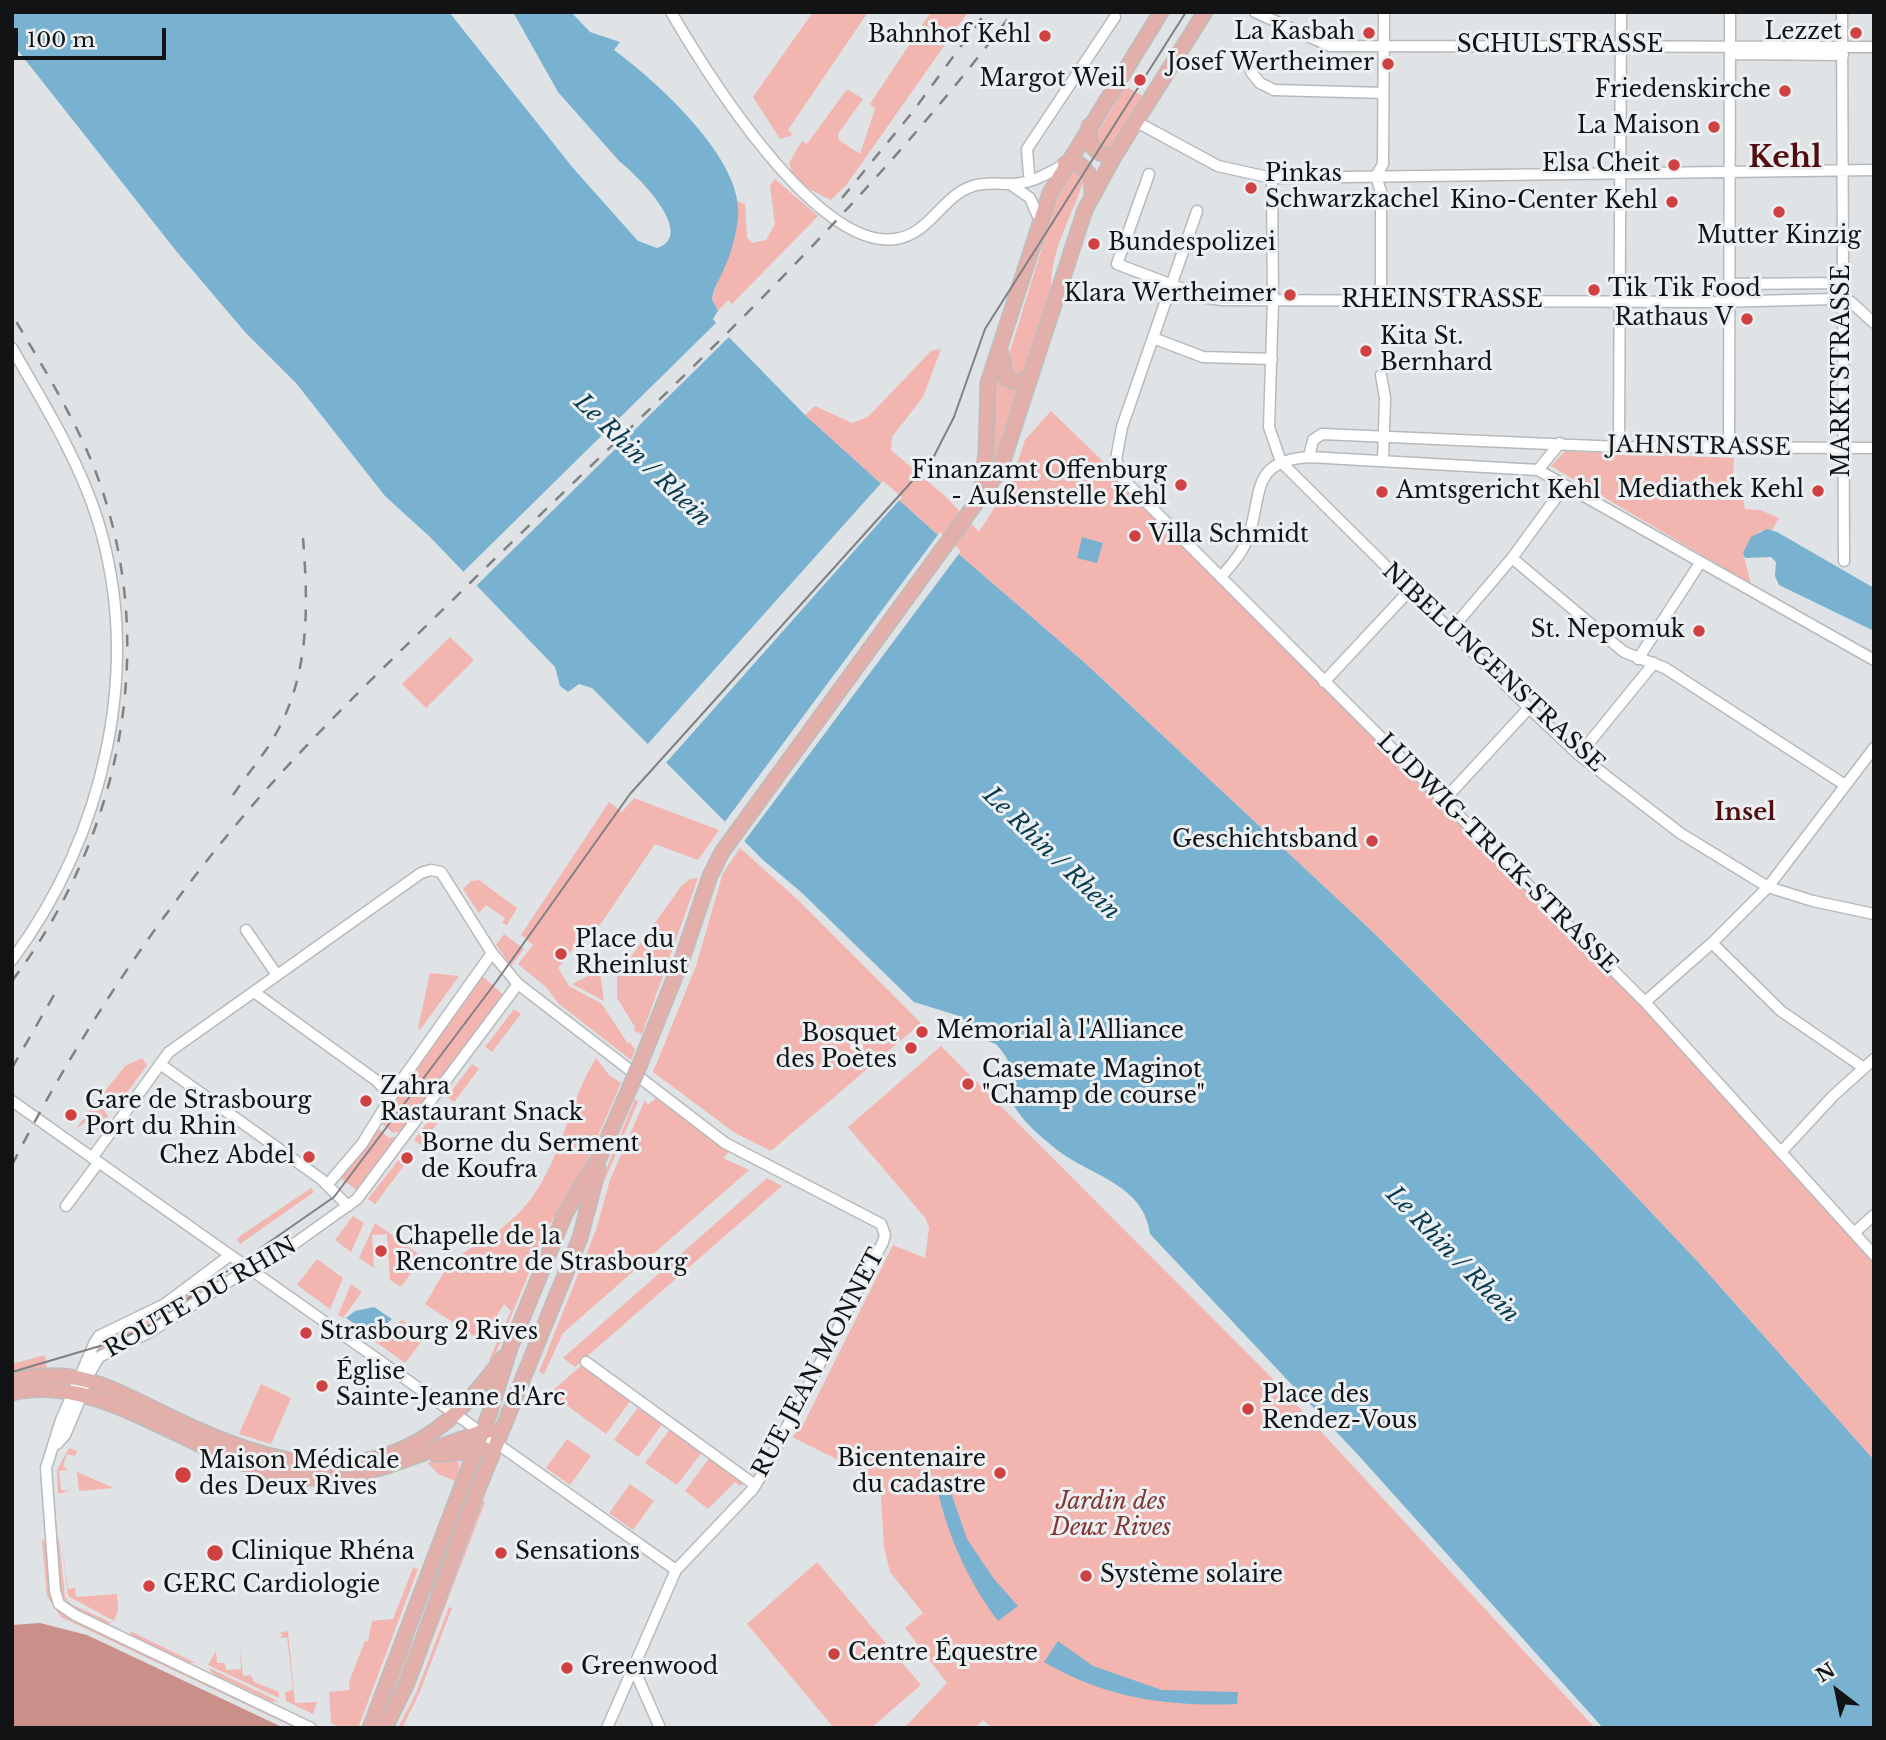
<!DOCTYPE html>
<html>
<head>
<meta charset="utf-8">
<style>
  body { margin:0 }
  #map { position:relative; width:1886px; height:1740px; overflow:hidden; background:#dfe3e5; font-family:"Libre Baskerville",serif }
  canvas { display:block }
  .frame { position:absolute; inset:0; border:14px solid #121314; pointer-events:none }
  .north { position:absolute; left:1802px; top:1656px; width:70px; height:70px; -webkit-text-stroke:5px #ecf0f2; paint-order:stroke; rotate:328deg; font-size:19px; font-weight:700; line-height:28px; text-align:center; color:#121314 }
  .north::after { content:''; display:block; margin:auto; width:24px; height:32px; background:#121314; clip-path:polygon(50% 0,100% 100%,50% 72%,0 100%) }
  .scale { position:absolute; left:14px; top:28px; width:152px; height:32px; box-sizing:border-box; border:4px solid #121314; border-top:0; padding-left:9px; font-size:21px; line-height:24px; white-space:nowrap; color:#121314; -webkit-text-stroke:5px #ecf0f2; paint-order:stroke }
</style>
</head>
<body>
<div id="map">
<canvas width="1886" height="1740"></canvas>
<div class="frame"></div>
<div class="north">N</div>
<div class="scale">100 m</div>
</div>
<script>
const c = document.querySelector('canvas').getContext('2d');
c.lineJoin = 'round';
function fillPath(path, color) { c.fillStyle = color; c.fill(path, 'evenodd'); }
function trace(path, color, width, dash) { c.strokeStyle = color; c.lineWidth = width; c.lineCap = dash ? 'butt' : 'round'; c.setLineDash(dash || []); c.stroke(path); }
function label(font, color, halo, rows, align = 'center') {
  c.font = font + ' "Libre Baskerville",serif'; c.lineWidth = 6; c.setLineDash([]); c.textBaseline = 'middle'; c.strokeStyle = halo; c.fillStyle = color; for (const [text, x, y, turn = 0] of rows) {
    c.save(); c.translate(x, y); c.rotate((+turn || 0) * Math.PI / 180); c.textAlign = isNaN(turn) ? turn : align; if (halo) c.strokeText(text, 0, 0); c.fillText(text, 0, 0); c.restore();
  }
}
const green = new Path2D(`
  M813,12H868L788,130L793,135L780,139L753,97Z
  M931,12H968L847,184L831,200L809,189L792,173L789,163L802,141L807,144L847,89L863,99L838,134L839,140L860,154L875,109L870,104Z
  M1122,84L1144,97L1112,147L1101,151L1096,135L1117,101Z
  M1078,168L1084,180C1072,216 1050,251 1051,289L1025,372L1014,377L1007,361L1041,251L1044,221L1067,171Z
  M775,179L818,216L732,304L728,300L718,311L712,299L738,216L737,201L745,204L747,237L752,243L766,240L775,224L770,185Z
  M941,349L923,397L892,437L891,450L946,497L979,532L1011,482L1025,440L1051,411L1262,616L1525,879L1874,1251V1460L1699,1263L1593,1151L1375,934L1085,663L961,556L805,415L815,406L852,423L868,417L931,351Z
  M997,376L1002,383L1019,389L994,462L992,461V409Z
  M1565,451L1734,458L1732,495L1743,499L1745,509L1760,510L1779,518L1772,530L1760,531L1743,553L1751,584L1551,466Z
  M450,637L474,660L426,708L402,684Z
  M634,798L719,830L698,860L655,844L600,925L584,935L558,968L569,986L602,1004L628,1044L630,1042L635,1050L631,1060L558,1003L546,987L518,964L533,945L521,935L609,802L622,812Z
  M740,848L797,899L921,1023L771,1151L735,1133L653,1072L696,966L723,873Z
  M698,878L642,1034L634,1031L635,1027L617,998V976L682,885L690,879Z
  M479,880L517,908L507,925L502,923L505,918L486,905L479,913L463,889L471,881Z
  M504,934L524,949L511,966L496,945Z
  M598,971L600,972L604,1001L572,984Z
  M430,973L459,976L420,1030L418,1028Z
  M481,975L504,995L404,1131L393,1133L380,1122L403,1083Z
  M514,1009L521,1014L492,1052L485,1047Z
  M941,1046L1266,1372L1595,1728H992L983,1720L975,1728H904L947,1683L905,1628L923,1613L890,1572L884,1547L880,1481L792,1437L802,1427L893,1245L925,1258L929,1228L926,1219L848,1127Z
  M142,1058L147,1065L114,1111L102,1095L125,1066Z
  M596,1058L609,1075L621,1083L578,1182L548,1227L492,1362L489,1360L511,1311L504,1304L481,1341L425,1304C433,1293 447,1262 458,1256C485,1240 510,1226 530,1200C562,1158 569,1102 596,1058Z
  M472,1064L479,1069L454,1102L447,1097Z
  M656,1098L730,1151L723,1158L749,1170L563,1333L544,1374L539,1372L596,1230L610,1180L645,1100L648,1105Z
  M635,1099L638,1102L603,1184L590,1233L527,1388L600,1184Z
  M97,1101L108,1116L99,1132L89,1119L75,1130Z
  M438,1108L445,1113L421,1145L414,1140Z
  M376,1127L389,1138L401,1136L359,1192L338,1176Z
  M400,1158L406,1163L375,1204L368,1199Z
  M767,1178L782,1186L575,1367L563,1358Z
  M311,1188L314,1192L240,1244L237,1239L240,1236Z
  M353,1216L364,1223L351,1252L335,1240Z
  M375,1223L423,1257L401,1287L390,1280L387,1234L372,1235L374,1268L359,1258Z
  M317,1259L343,1278L330,1309L297,1285Z
  M218,1270L227,1276C188,1304 144,1340 96,1352L100,1340L161,1310Z
  M351,1284L362,1292L343,1318L338,1315Z
  M402,1320L425,1337L405,1363L373,1340Z
  M45,1355L47,1369L12,1375V1364Z
  M582,1365L631,1400L606,1434L550,1393Z
  M261,1384L291,1398L271,1444L239,1434Z
  M639,1406L663,1423L638,1457L614,1440Z
  M671,1428L703,1451L677,1485L645,1463Z
  M567,1439L591,1456L570,1485L546,1468Z
  M69,1448L77,1451L75,1456L67,1454L63,1466L68,1470L59,1471L61,1490L69,1491L58,1494L57,1470Z
  M441,1456L454,1458L459,1463L458,1482L438,1474L428,1463Z
  M710,1457L745,1481L740,1486L735,1482L708,1509L685,1491Z
  M77,1472L114,1488L79,1491Z
  M630,1484L654,1501L633,1530L609,1513Z
  M452,1489L454,1490L364,1728H361Z
  M482,1500L485,1502L414,1688L394,1728H391L410,1686Z
  M56,1539H59L65,1597L71,1604L112,1623L105,1624C50,1598 61,1597 56,1539Z
  M61,1539L68,1589L75,1588L76,1597L117,1594L118,1610L114,1621L68,1596Z
  M46,1540L51,1596L59,1611L285,1719L295,1728L61,1617L47,1596L42,1541Z
  M817,1562L921,1685L871,1728H834L747,1624Z
  M413,1568L418,1569L358,1728H342L331,1723L329,1692L350,1690L349,1682L365,1641H368L372,1621L393,1619Z
  M449,1607L452,1608L419,1694L402,1728H398L416,1693Z
  M130,1631L196,1663H190L132,1636Z
  M288,1631L295,1703L317,1702L313,1714L286,1701L285,1692L293,1690L287,1637L279,1638L283,1635L279,1633Z
  M409,1639L413,1640C406,1665 397,1686 386,1709L383,1708Z
  M240,1649L243,1676L251,1675L254,1682L279,1692V1698L208,1665L216,1651L217,1663H225L226,1670L241,1669Z
  M209,1668L278,1701L272,1702L213,1674Z`);
const forest = new Path2D(`
  M40,1623L87,1635L284,1728H12V1625Z`);
const water = new Path2D(`
  M12,12H449L573,168L638,241L657,248C698,235 636,174 620,162L558,92L513,12H571L590,32L620,42L614,50C656,81 745,160 738,218C736,235 731,254 724,269C719,280 714,287 712,299L718,311L713,319L719,327L805,415L961,556L1085,663L1375,934L1593,1151L1699,1263L1874,1460V1728H1603L1360,1457L1150,1234C1144,1181 1083,1175 1050,1144C1039,1135 1024,1122 1016,1109C1007,1096 1013,1082 1010,1067C1008,1058 1002,1051 996,1044L985,1040L959,1016L914,1002L801,892L763,860L592,688L579,684L568,692L560,686L555,667L430,537L385,496L296,383L245,332L177,252L12,43Z
  M1767,529L1777,532L1874,588V631L1779,585L1775,576L1776,562L1771,557L1745,558L1743,553L1751,537Z
  M1082,537L1103,543L1097,563L1077,558Z
  M374,1307L392,1319L373,1336L346,1318L355,1311Z
  M946,1478L967,1539L994,1579L1018,1606L998,1621C966,1578 946,1532 935,1479Z
  M1058,1641L1093,1666L1162,1690L1238,1692L1237,1704C1168,1707 1105,1698 1044,1662Z`);
const pier = new Path2D(`
  M719,320L732,334L473,589L460,575Z
  M883,481L902,497L664,765L646,746Z
  M940,532L961,551L743,843L724,823Z`);
const minor = new Path2D(`
  M671,12C706,72 816,250 895,239C931,234 941,196 973,186C986,182 998,184 1010,184C1031,184 1047,174 1065,164
  M1255,12L1330,46L1874,47
  M1842,12L1844,561
  M1730,54L1843,55
  M1251,72L1260,83L1274,90L1383,93
  M1135,121L1218,166L1272,178L1874,170
  M1029,174L1027,149L1115,17
  M1149,174L1117,264L1207,298L1222,300L1713,302L1834,299L1851,302L1874,323
  M1376,176L1383,164L1384,12
  M1376,176L1381,192V301
  M1272,178L1273,301L1269,427L1281,462L1529,708L1579,755L1680,833L1768,887L1813,901L1874,914
  M1010,184L1030,198L1040,221
  M1197,211L1122,427L1116,459L1122,478L1645,1002L1874,1255
  M1728,284L1844,283
  M1153,338L1203,357L1272,359
  M12,348C43,403 78,458 97,518C144,668 104,836 12,960
  M1381,375L1385,398L1383,461
  M1619,447L1621,12
  M1729,448L1730,12
  M1309,457L1313,440L1322,434L1619,447L1874,448
  M1538,470L1560,443
  M1512,558L1624,652L1665,668L1845,785
  M1221,577C1233,563 1245,550 1250,532C1262,489 1253,461 1309,457L1538,470L1874,660
  M1450,631L1512,558L1564,487
  M1638,659L1700,563
  M1324,682L1409,591
  M1579,755L1654,663
  M1445,799L1529,708
  M246,930L277,975
  M1712,943L1781,1011L1864,1068
  M254,992L377,1081L388,1093L389,1102
  M1645,1002L1712,943L1768,887L1874,748
  M160,1064L321,1179L348,1206
  M12,1101L676,1570
  M1782,1151L1833,1096L1874,1059
  M92,1158L169,1052L421,873L431,870L441,872L492,953L518,984L725,1143L881,1224L885,1235L883,1242L764,1471L753,1489L676,1570L607,1728
  M327,1185L362,1144L401,1081L492,953
  M66,1206L98,1163
  M1854,1233L1874,1215
  M229,1256L165,1304L99,1336L94,1344L61,1420L46,1468L55,1591L59,1604L75,1615L311,1728
  M586,1362L755,1485
  M91,1371L99,1357L150,1332L239,1275L266,1264L357,1199L518,984
  M57,1444L65,1435L84,1390
  M634,1669L660,1728`);
const major = new Path2D(`
  M1089,126C1088,145 1094,157 1115,155
  M1065,164L1078,163C1091,173 1092,179 1092,194
  M1000,350L1007,379L1020,383L1029,378
  M981,493L986,452L988,383L1050,193L1161,12
  M640,1064L682,959L710,876L722,852L1000,470L1085,210L1115,155L1205,12
  M12,1381C73,1366 105,1385 158,1411C251,1457 355,1498 447,1421C468,1403 486,1380 503,1358
  M12,1393C106,1369 208,1472 305,1478C372,1482 428,1447 490,1430
  M437,1455C452,1450 468,1456 482,1449
  M370,1728L490,1412L510,1348L565,1214L600,1156L627,1094
  M385,1728L407,1683L474,1499L580,1238L598,1168`);
const tram = new Path2D(`
  M12,1372L110,1343L147,1327L334,1197L496,982L630,794L933,458L954,417L985,329L1186,12`);
const rail = new Path2D(`
  M842,198L911,114L986,12
  M233,795C248,773 267,752 279,728C310,669 308,602 303,538
  M12,981C122,836 161,642 95,470C74,416 42,366 13,316
  M12,1068L54,995
  M12,1165C77,1037 157,917 251,807C320,727 397,655 472,581C658,399 856,221 1013,12`);
const majorBridge = new Path2D(`
  M627,1094L640,1064`);
const markers = [
  [1369,33,7,"#d04141"],
  [1856,33,7,"#d04141"],
  [1045,36,7,"#d04141"],
  [1388,64,7,"#d04141"],
  [1140,80,7,"#d04141"],
  [1785,91,7,"#d04141"],
  [1714,127,7,"#d04141"],
  [1674,165,7,"#d04141"],
  [1251,188,7,"#d04141"],
  [1672,202,7,"#d04141"],
  [1779,212,7,"#d04141"],
  [1094,244,7,"#d04141"],
  [1594,290,7,"#d04141"],
  [1290,295,7,"#d04141"],
  [1747,319,7,"#d04141"],
  [1366,351,7,"#d04141"],
  [1181,485,7,"#d04141"],
  [1818,491,7,"#d04141"],
  [1382,492,7,"#d04141"],
  [1135,536,7,"#d04141"],
  [1699,631,7,"#d04141"],
  [1372,841,7,"#d04141"],
  [561,954,7,"#d04141"],
  [922,1032,7,"#d04141"],
  [911,1048,7,"#d04141"],
  [968,1084,7,"#d04141"],
  [366,1101,7,"#d04141"],
  [71,1115,7,"#d04141"],
  [309,1157,7,"#d04141"],
  [407,1158,7,"#d04141"],
  [381,1251,7,"#d04141"],
  [306,1333,7,"#d04141"],
  [322,1386,7,"#d04141"],
  [1248,1409,7,"#d04141"],
  [1000,1473,7,"#d04141"],
  [183,1475,9,"#d04141"],
  [215,1553,9,"#d04141"],
  [501,1553,7,"#d04141"],
  [1086,1576,7,"#d04141"],
  [149,1586,7,"#d04141"],
  [834,1654,7,"#d04141"],
  [567,1668,7,"#d04141"]
];
const poiNames = [
  ["La Kasbah",1355,33,"right"],
  ["Lezzet",1842,33,"right"],
  ["Bahnhof Kehl",1031,36,"right"],
  ["Josef Wertheimer",1374,64,"right"],
  ["Margot Weil",1126,80,"right"],
  ["Friedenskirche",1771,91,"right"],
  ["La Maison",1700,127,"right"],
  ["Elsa Cheit",1660,165,"right"],
  ["Pinkas",1265,175],
  ["Schwarzkachel",1265,201],
  ["Kino-Center Kehl",1658,202,"right"],
  ["Mutter Kinzig",1779,237,"center"],
  ["Bundespolizei",1108,244],
  ["Tik Tik Food",1608,290],
  ["Klara Wertheimer",1276,295,"right"],
  ["Rathaus V",1733,319,"right"],
  ["Kita St.",1380,338],
  ["Bernhard",1380,364],
  ["Finanzamt Offenburg",1167,472,"right"],
  ["- Außenstelle Kehl",1167,498,"right"],
  ["Mediathek Kehl",1804,491,"right"],
  ["Amtsgericht Kehl",1396,492],
  ["Villa Schmidt",1149,536],
  ["St. Nepomuk",1685,631,"right"],
  ["Geschichtsband",1358,841,"right"],
  ["Place du",575,941],
  ["Rheinlust",575,967],
  ["Mémorial à l'Alliance",936,1032],
  ["Bosquet",897,1035,"right"],
  ["des Poètes",897,1061,"right"],
  ["Casemate Maginot",982,1071],
  ["\"Champ de course\"",982,1097],
  ["Zahra",380,1088],
  ["Rastaurant Snack",380,1114],
  ["Gare de Strasbourg",85,1102],
  ["Port du Rhin",85,1128],
  ["Borne du Serment",421,1145],
  ["de Koufra",421,1171],
  ["Chez Abdel",295,1157,"right"],
  ["Chapelle de la",395,1238],
  ["Rencontre de Strasbourg",395,1264],
  ["Strasbourg 2 Rives",320,1333],
  ["Église",336,1373],
  ["Sainte-Jeanne d'Arc",336,1399],
  ["Place des",1262,1396],
  ["Rendez-Vous",1262,1422],
  ["Bicentenaire",986,1460,"right"],
  ["du cadastre",986,1486,"right"],
  ["Maison Médicale",199,1462],
  ["des Deux Rives",199,1488],
  ["Clinique Rhéna",231,1553],
  ["Sensations",515,1553],
  ["Système solaire",1100,1576],
  ["GERC Cardiologie",163,1586],
  ["Centre Équestre",848,1654],
  ["Greenwood",581,1668]
];
const streetNames = [
  ["SCHULSTRASSE",1560,46],
  ["RHEINSTRASSE",1442,301],
  ["MARKTSTRASSE",1843,371,-90],
  ["JAHNSTRASSE",1699,447,1],
  ["NIBELUNGENSTRASSE",1493,668,43],
  ["LUDWIG-TRICK-STRASSE",1497,854,45],
  ["ROUTE DU RHIN",201,1298,-30],
  ["RUE JEAN MONNET",819,1363,-62]
];
const parkNames = [
  ["Jardin des",1111,1503],
  ["Deux Rives",1111,1529]
];
const waterNames = [
  ["Le Rhin / Rhein",642,461,44],
  ["Le Rhin / Rhein",1051,854,44],
  ["Le Rhin / Rhein",1452,1255,46]
];
const neighbourhoodNames = [
  ["Insel",1745,813]
];
const districtNames = [
  ["Kehl",1785,159]
];
fillPath(green, '#f3b5b0');
fillPath(forest, '#cb8f89');
fillPath(water, '#78b2d0');
fillPath(pier, '#dfe3e5');
trace(minor, '#b7babd', 13);
trace(major, '#bdbdbd', 17);
trace(minor, '#fff', 10);
trace(major, '#e2afab', 14);
trace(tram, '#7f8183', 2);
trace(rail, '#7f8183', 2.5, [12, 12]);
trace(majorBridge, '#bdbdbd', 17, []);
trace(majorBridge, '#e2afab', 14);
for (const [x, y, r, color] of markers) { const dot = new Path2D(); dot.arc(x, y, r, 0, 2 * Math.PI); c.fillStyle = color; c.fill(dot); trace(dot, '#ecf0f2', 2.5); }
label('23px', '#121314', '#ecf0f2', poiNames, 'left');
label('23px', '#121314', '#ecf0f2', streetNames);
label('italic 23px', '#823734', '#ecf0f2', parkNames);
label('italic 24px', '#093b50', '#ecf0f2', waterNames);
label('bold 24px', '#520d0f', '#ecf0f2', neighbourhoodNames);
label('bold 30px', '#520d0f', '#ecf0f2', districtNames);
</script>
</body>
</html>
